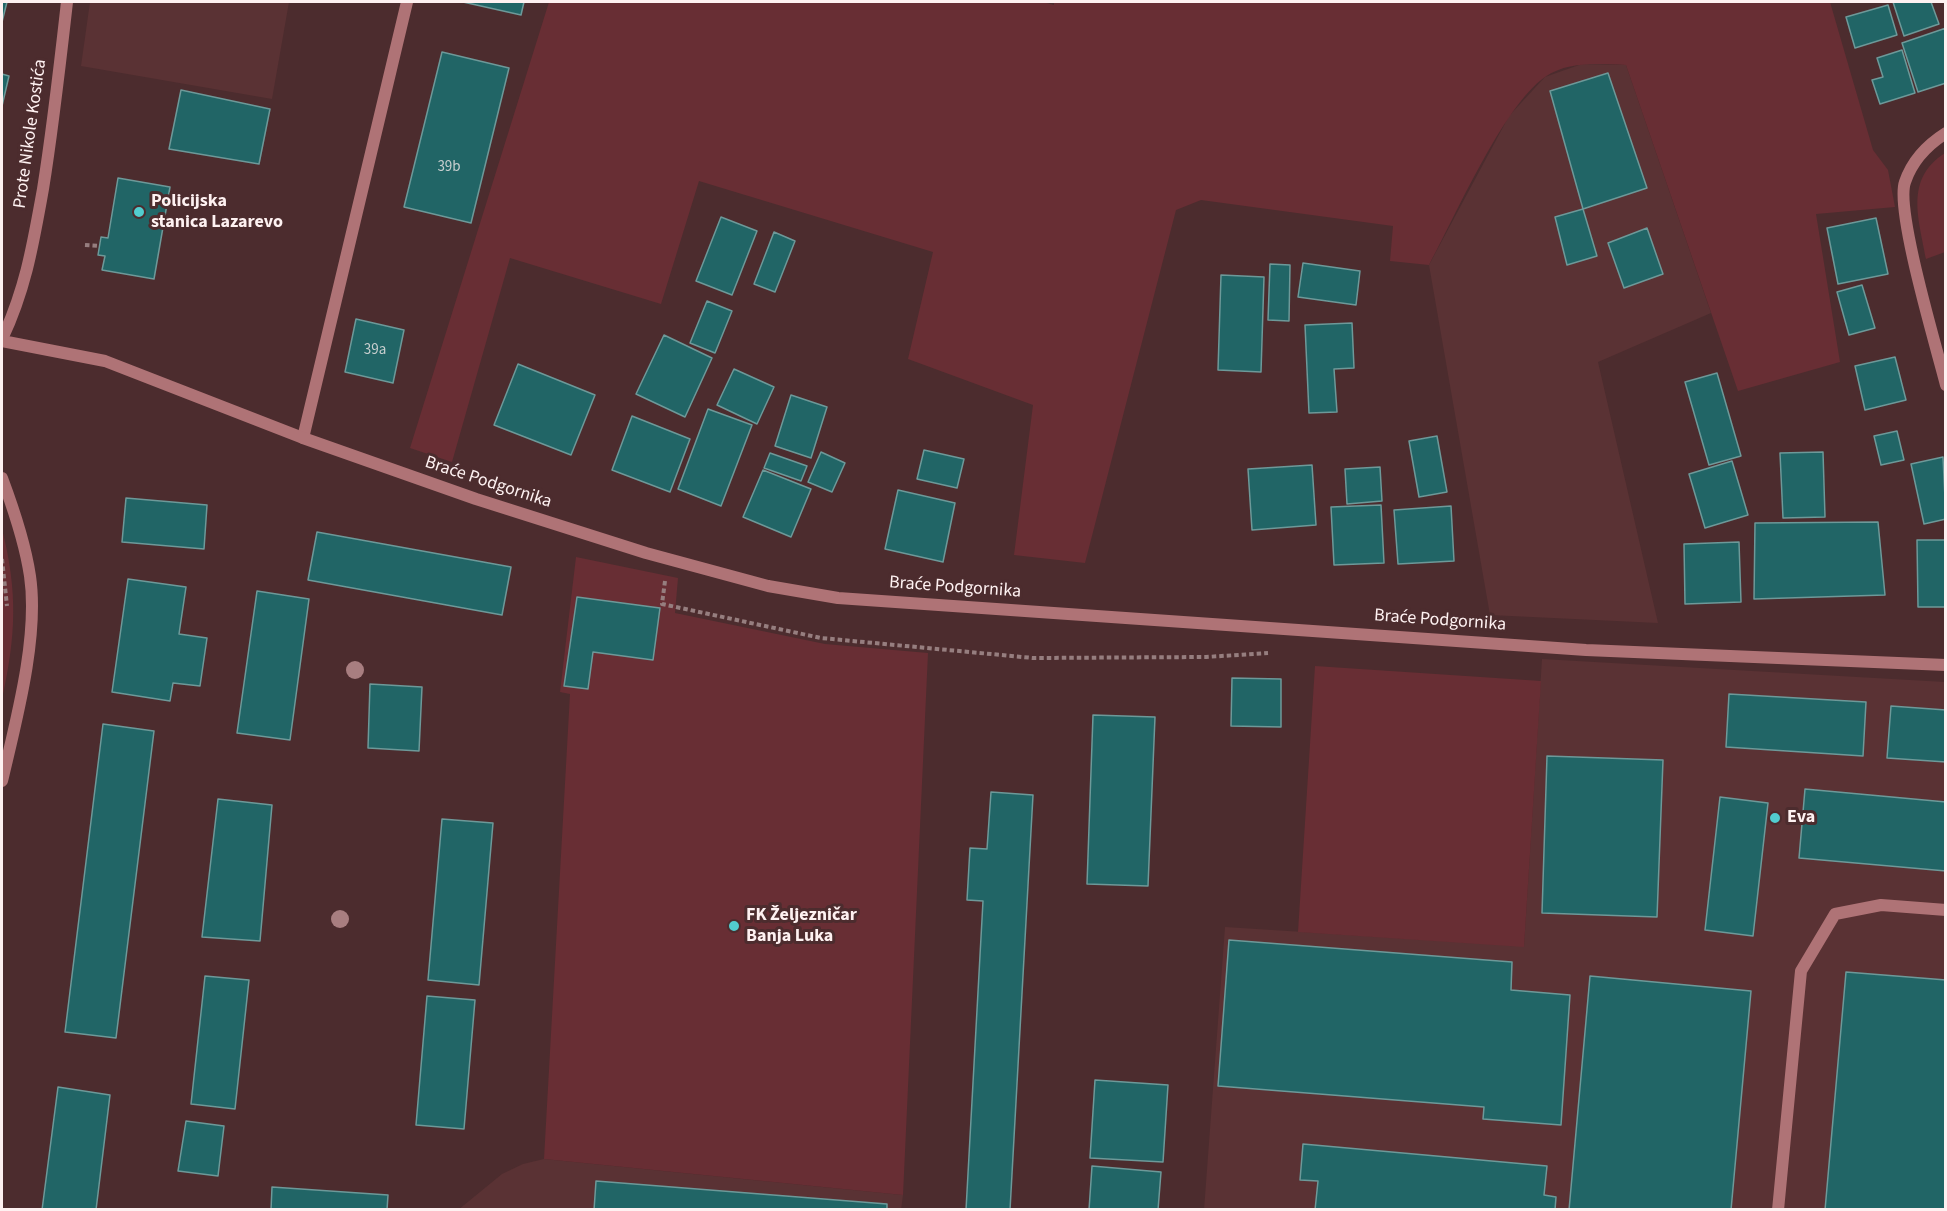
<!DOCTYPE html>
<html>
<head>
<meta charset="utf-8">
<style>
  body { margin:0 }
  #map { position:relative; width:1947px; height:1211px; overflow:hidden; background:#4c2c2e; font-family:"Source Sans 3",sans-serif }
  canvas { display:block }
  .frame { position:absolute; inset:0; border:3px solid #fef1f1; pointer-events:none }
</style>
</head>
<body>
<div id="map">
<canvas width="1947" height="1211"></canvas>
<div class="frame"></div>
</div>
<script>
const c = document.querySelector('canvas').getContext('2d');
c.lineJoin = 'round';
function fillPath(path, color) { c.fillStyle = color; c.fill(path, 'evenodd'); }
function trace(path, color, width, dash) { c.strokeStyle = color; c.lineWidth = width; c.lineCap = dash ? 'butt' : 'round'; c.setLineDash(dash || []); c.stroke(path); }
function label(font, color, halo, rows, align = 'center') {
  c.font = font + ' "Source Sans 3",sans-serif'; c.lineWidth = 6; c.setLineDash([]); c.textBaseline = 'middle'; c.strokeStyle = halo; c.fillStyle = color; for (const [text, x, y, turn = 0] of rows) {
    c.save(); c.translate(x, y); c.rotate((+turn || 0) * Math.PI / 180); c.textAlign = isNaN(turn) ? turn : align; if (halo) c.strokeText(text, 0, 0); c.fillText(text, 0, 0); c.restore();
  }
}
const built = new Path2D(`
  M90,2H289L272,99L81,66Z
  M1582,64L1626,65L1711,313L1598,362L1658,623L1490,615L1429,265L1509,116L1545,77Z
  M1542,659L1945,682V1209L1204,1210L1225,927L1524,946Z
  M544,1159L903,1195L901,1210H458L502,1174L523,1164Z`);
const green = new Path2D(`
  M549,2H1043L1054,5V2H1830L1873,150L1888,170L1895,207L1816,214L1840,362L1738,391L1626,65C1599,64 1568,61 1545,77C1503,106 1455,217 1429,265L1390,261L1393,226L1201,200L1176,210L1085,563L1014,555L1033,405L908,359L933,252L699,181L661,304L510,258L452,462L410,448Z
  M1945,153V252L1926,259C1919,219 1904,179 1945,153Z
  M2,529C18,592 16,636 2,699Z
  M576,557L678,578L675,613L825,644L928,653L903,1195L544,1159L570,694L560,692Z
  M1315,666L1541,681L1524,947L1298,932Z`);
const building = new Path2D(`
  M2,2H7L2,22Z
  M463,2H524L521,15Z
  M1893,2H1931L1939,24L1904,36Z
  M1888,5L1897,35L1855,48L1846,17Z
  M1946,28V83L1918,92L1902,43Z
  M1902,50L1915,93L1880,104L1872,80L1883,77L1877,58Z
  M442,52L509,68L471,223L404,207Z
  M1608,73L1647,188L1583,209L1550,91Z
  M2,74L9,76L2,106Z
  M181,90L270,109L259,164L169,149Z
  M118,178L170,187L154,279L102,270L105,256L98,255L101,237L108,238Z
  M1583,209L1597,256L1567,265L1555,217Z
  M721,217L757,231L732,295L696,281Z
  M1876,218L1888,274L1838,284L1827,228Z
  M1647,228L1663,274L1624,288L1608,243Z
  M774,232L795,241L775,292L754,284Z
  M1303,263L1360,271L1356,305L1298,297Z
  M1270,264L1290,265L1289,321L1268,320Z
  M1221,275L1264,277L1261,372L1218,370Z
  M1862,285L1875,328L1849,335L1837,292Z
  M707,301L732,311L715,353L690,343Z
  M356,319L404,330L393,383L345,372Z
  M1352,323L1354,368L1334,369L1337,412L1309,413L1305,325Z
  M664,335L712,358L685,417L636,394Z
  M1895,357L1906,400L1865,410L1855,366Z
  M518,364L595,395L571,455L494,425Z
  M734,369L774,387L757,424L717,405Z
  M1717,373L1741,456L1709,465L1685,382Z
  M791,395L827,407L811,458L775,446Z
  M708,409L752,425L721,506L678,489Z
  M632,416L690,439L670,492L612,470Z
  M1897,431L1904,460L1881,465L1874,436Z
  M1437,436L1447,492L1419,497L1409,441Z
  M924,450L964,459L957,488L917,479Z
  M821,452L845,463L832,492L808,482Z
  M1823,452L1825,517L1783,518L1780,453Z
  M770,453L807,466L801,481L764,468Z
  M1943,457L1946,519L1924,524L1911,464Z
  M1732,461L1748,515L1705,528L1689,474Z
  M1312,465L1316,525L1252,530L1248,469Z
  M1380,467L1382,501L1347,504L1345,469Z
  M763,470L811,489L791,537L743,517Z
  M898,490L955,503L943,562L885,549Z
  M126,498L207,505L204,549L122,542Z
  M1381,505L1384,563L1334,565L1331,507Z
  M1451,506L1454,561L1398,564L1394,510Z
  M1878,522L1885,595L1754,599L1755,523Z
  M317,532L511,567L502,615L308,580Z
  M1917,540H1946V607H1918Z
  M1739,542L1741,602L1685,604L1684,544Z
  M128,579L186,587L179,634L207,638L200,686L173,683L170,701L112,692Z
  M257,591L309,599L290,740L237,733Z
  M577,597L660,608L653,660L593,652L588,689L564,686Z
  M1232,678L1281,679V727L1231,726Z
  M370,684L422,687L419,751L368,748Z
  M1729,694L1866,702L1863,756L1726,747Z
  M1891,706L1946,710V762L1887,758Z
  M1093,715L1155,717L1148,886L1087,884Z
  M103,724L154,731L116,1038L65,1032Z
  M1547,756L1663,760L1657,917L1542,913Z
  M1805,789L1946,802V871L1799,858Z
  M991,792L1033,795L1010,1210H966L983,901L967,900L970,848L987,849Z
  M1720,797L1768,803L1753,936L1705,930Z
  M218,799L272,805L260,941L202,937Z
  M442,819L493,823L479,985L428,980Z
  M1229,940L1512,962L1511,990L1570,995L1561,1125L1483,1119L1484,1107L1218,1086Z
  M1846,972L1946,980V1210H1825Z
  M205,976L249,980L235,1109L191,1104Z
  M1590,976L1751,991L1731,1210H1569Z
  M427,996L475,1000L464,1129L416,1125Z
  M1095,1080L1168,1085L1163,1162L1090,1158Z
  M58,1087L110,1095L96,1210H42Z
  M186,1121L224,1126L218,1176L178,1171Z
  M1303,1144L1547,1166L1544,1195L1556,1197L1555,1210H1315L1318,1181L1300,1180Z
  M1092,1166L1161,1172L1158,1210H1089Z
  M596,1181L887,1204V1210H594Z
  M272,1187L388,1195L387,1210H271Z`);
const path = new Path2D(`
  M85,245L99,246
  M2,559L7,606
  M665,581L662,604L821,638L1033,658L1206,657L1268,653`);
const lane = new Path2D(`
  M303,438L407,2
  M1778,1210L1801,971L1835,914L1881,905L1946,910`);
const street = new Path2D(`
  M1946,133C1927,145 1912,161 1905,182C1895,210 1937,349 1946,385
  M2,339C26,288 33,244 43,189C53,127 60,64 67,2
  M2,341L105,361L303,438L476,499L646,553L768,586L838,598L1586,650L1946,665
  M2,478C14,510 25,542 30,576C39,637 16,721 2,781`);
const trees = [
  [355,670],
  [340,919]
];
const markers = [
  [139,212,6,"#52cdcf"],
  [1775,818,6,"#52cdcf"],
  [734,926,6,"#52cdcf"]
];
const numberNames = [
  ["39b",449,168],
  ["39a",375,351]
];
const streetNames = [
  ["Prote Nikole Kostića",31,134,-82],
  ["Braće Podgornika",488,483,18],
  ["Braće Podgornika",955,588,4],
  ["Braće Podgornika",1440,621,4]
];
const poiNames = [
  ["Policijska",151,202],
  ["stanica Lazarevo",151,223],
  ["Eva",1787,818],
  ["FK Željezničar",746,916],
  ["Banja Luka",746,937]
];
fillPath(built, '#5a3234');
fillPath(green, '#682e34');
fillPath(building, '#216566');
trace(building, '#6d9999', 1.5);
trace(path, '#967e7f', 4, [4.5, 3]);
trace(lane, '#af7376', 12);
trace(street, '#af7376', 12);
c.fillStyle = '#a87e80';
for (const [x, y] of trees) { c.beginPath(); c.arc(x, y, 9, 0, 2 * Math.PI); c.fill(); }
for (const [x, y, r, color] of markers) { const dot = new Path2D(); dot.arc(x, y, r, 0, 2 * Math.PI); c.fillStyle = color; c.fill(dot); trace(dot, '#4c2c2e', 2); }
label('15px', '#c7cece', null, numberNames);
label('18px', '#fef1f1', '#4c2c2e', streetNames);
label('bold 18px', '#fef1f1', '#4c2c2e', poiNames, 'left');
</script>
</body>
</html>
